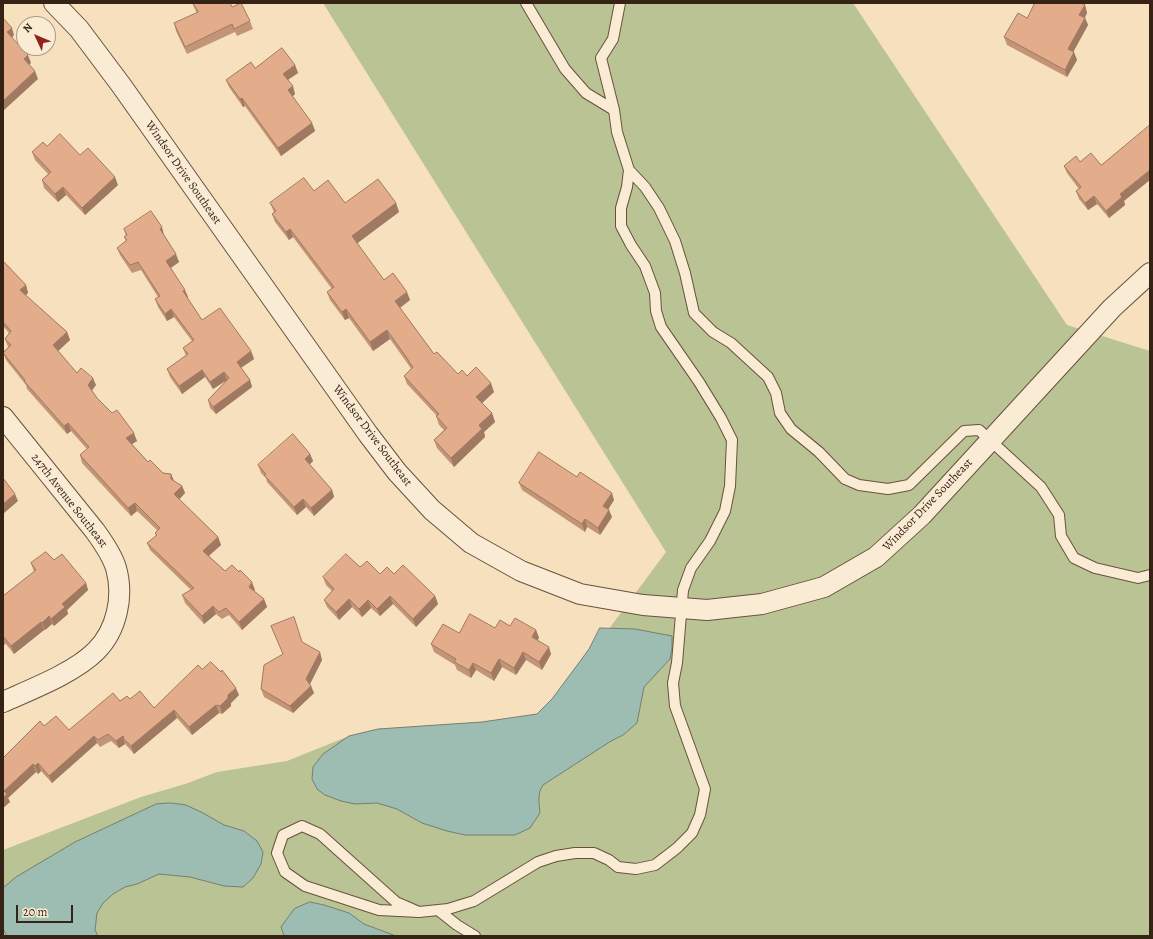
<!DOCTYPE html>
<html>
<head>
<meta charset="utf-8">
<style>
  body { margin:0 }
  #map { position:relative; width:1153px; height:939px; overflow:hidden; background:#f7e0bd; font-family:Alegreya,serif }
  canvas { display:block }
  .frame { position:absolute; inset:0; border:4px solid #372315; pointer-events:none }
  .north { position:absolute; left:16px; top:16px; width:40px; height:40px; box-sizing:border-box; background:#faebd4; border:1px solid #ac9b88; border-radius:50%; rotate:314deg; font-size:11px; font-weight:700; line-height:16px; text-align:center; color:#372315 }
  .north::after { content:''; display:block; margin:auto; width:14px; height:18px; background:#8f2418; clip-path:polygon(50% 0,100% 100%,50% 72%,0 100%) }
  .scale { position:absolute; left:16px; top:905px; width:57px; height:18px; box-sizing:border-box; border:2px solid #372315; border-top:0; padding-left:5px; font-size:12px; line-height:14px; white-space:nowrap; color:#372315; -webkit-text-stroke:3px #faebd4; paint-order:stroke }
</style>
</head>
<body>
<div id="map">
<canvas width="1153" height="939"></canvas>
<div class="frame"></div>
<div class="north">N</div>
<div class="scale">20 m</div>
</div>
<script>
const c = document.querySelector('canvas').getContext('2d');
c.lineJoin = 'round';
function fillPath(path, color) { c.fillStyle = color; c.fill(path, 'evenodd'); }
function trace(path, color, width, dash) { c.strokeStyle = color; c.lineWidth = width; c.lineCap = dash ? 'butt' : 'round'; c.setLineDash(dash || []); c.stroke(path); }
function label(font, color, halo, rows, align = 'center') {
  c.font = font + ' Alegreya,serif'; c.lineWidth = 3; c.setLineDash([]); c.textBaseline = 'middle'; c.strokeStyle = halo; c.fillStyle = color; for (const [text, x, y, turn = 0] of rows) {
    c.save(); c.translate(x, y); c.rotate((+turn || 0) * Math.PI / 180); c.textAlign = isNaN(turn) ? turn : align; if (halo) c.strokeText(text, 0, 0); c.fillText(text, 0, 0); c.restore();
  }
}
const green = new Path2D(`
  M323,3H853L1067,325L1150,351V936H3V850L141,797L185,784L217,772L287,761L349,736L378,729L482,722L545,715L666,552Z`);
const water = new Path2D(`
  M600,628L635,629L672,636V648L670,659L644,687L637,723L623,735L611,741L543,785C537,794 539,802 540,813L530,828L515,835H465L447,831L422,823L397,809L377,803L355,804L341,801L325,795L317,789L312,779L313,767L323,754L349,736L378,729L482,722L537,714L552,699L581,660L589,649Z
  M171,803L186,805L203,813L224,825L244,831L257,841L263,852L261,864L253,878L243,887L224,886L190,877L159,874L137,884L125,887L113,894L103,903L97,913L95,930L98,936H7L3,929V888L16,877L75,842L156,804Z
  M310,902L324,905L349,913L364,924L396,936H284L281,927L294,909Z`);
const lane = new Path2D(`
  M614,110L601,58L613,39L620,3
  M629,170L645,187L659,208L675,241L685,273L694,313L713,332L731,343L768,377L776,393L780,413L791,429L819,452L845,479L859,485L888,489L909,485L964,431L979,430L1041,487L1059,515L1061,536L1074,558L1095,568L1138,578L1150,575
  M438,910L457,925L475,936
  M419,912L396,902L320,834L302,826L283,835L277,853L285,872L305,886L379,910L419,912L448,909L474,901L538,862L556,856L575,853H594L609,860L618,867L636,869L655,865L677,848L692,833L700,815L705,789L675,706L673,683L677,663L683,590L691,568L710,541L725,511L730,486L732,440L721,418L699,382L661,327L656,311L655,293L645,266L631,245L621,226V208L627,187L629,170L617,132L614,110L586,93L565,69L526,3`);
const street = new Path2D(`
  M54,3L79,29L121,85L368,434L397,472L432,510L471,543L521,571L580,594L643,605L707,610L762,604L824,587L876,557L922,515L1112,308L1150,273
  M3,417L95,531C103,542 112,555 116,568C124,596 117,630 96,651C74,673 32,689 3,702`);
const wall = new Path2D(`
  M192,3H230L232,7L250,21L253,29L237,36L235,32L187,54L176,31L174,23L197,13Z
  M1085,5L1087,13L1085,18L1088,25L1073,52L1077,60L1067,77L1007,45L1004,37L1027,18Z
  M295,65L298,73L288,80L295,94L292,96L312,123L315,131L281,156L245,106L243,107L229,87L226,80L255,68Z
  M47,146L80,155L118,185L85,215L66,195L58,202L44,188L42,180L48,174L35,160L32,152Z
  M1080,162L1124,201L1125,205L1109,218L1097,204L1088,210L1079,199L1076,191L1079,189L1067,173L1064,166Z
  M314,191L345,203H396L399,212L357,243L384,280L410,300L400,308L434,354L458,374L467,376L494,392L482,403L492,413L495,422L484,432L485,437L454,467L437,448L434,440L444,430L439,425L436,416H437L407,384L404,376L411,369L410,367L390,339L373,351L349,318L345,320L330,300L327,292L332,289L293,237L289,240L275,222L272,214L274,212L270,203Z
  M124,229L164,235L179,262L171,268L188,297L187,298L202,320L251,351L254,359L241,368L250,380L252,387L216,414L210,408L208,400L227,380L213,389L205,377L182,394L170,377L167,369L186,356L183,348L192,341L174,317L167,321L158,307L155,299L158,297L141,270L132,273L120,255L117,248L126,241L124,237L126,236Z
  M3,261L26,285L28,293L25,295L67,332L70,340L58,351L77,373L96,385L92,391L97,398L137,441L132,444L148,462L163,473L171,474L174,481L182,486L185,493L179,499L218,537L221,545L209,556L225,571L255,590L254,591L264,599L267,607L242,630L229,615L222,619L216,614L204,624L185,603L182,595L191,590L150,550L147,543L156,536L155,533L157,530L137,511L131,516L82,463L80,455L87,449L71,431L67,434L27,389L26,385L6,360L3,352L8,347L5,339L9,333L3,326Z
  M310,454L313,461L309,465L332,490L334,497L314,516L306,507L297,515L267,482L266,478L261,473L258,465Z
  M519,483L614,500L608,509L612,517L600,535L587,527L585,532L522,490Z
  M54,560L86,583L88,590L67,610L68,614L54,626L52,624L45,630H44L14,654L6,644L3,645V596L34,572L31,563Z
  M380,574H394L435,596L438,604L416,627L393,604L380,616L371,608L362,617L352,607L339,620L327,607L324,600L332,591L326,585L323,577Z
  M271,626L302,642L322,660L310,684L314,693L293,713L264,697L261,689L283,654Z
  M510,626L536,630L539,638L537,640L551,654L542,670L526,660L516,675L502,667L494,681L476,670L471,678L457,670L455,665L434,652L431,644L459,633Z
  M202,669L239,695L231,703V706L222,714L219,713L192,735L177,718L134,754L126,745L125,744L119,748L111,741L100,747L97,743L52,783L41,771L38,774L36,772L8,798L10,802L3,808V756L4,757L44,726L69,730L120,701L130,699L154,708Z`);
const shadedWall = new Path2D(`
  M1085,5L1087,13L1082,22L1079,15Z
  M1085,18L1088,25L1071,56L1068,49Z
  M12,28L14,35L10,40L7,32Z
  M1074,52L1077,60L1067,77L1065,70Z
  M28,55L31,63L27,67L24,59Z
  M295,65L298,73L286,81L283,74Z
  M35,71L38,79L3,111V101Z
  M293,86L295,94L291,98L288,90Z
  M242,98L245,106L243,107L240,99Z
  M312,123L315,131L281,156L278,148Z
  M1150,170V180L1124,201L1125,205L1109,218L1106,211L1120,194Z
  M115,177L118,185L85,215L82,208Z
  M63,187L66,195L58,202L55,194Z
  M1094,196L1097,204L1088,210L1085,203Z
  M396,203L399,212L355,245L352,236Z
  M162,227L164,235L162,237L160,229Z
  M290,229L293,237L289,240L286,232Z
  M176,254L179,262L169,269L166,261Z
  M26,285L28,293L23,298L20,290Z
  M185,290L188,297L186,299L183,291Z
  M407,292L410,300L398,309L395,301Z
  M171,309L174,317L167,321L165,314Z
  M346,309L349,318L345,320L342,312Z
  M387,330L390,339L373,351L370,342Z
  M67,332L70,340L56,353L53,345Z
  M251,351L254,359L239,369L237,362Z
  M202,370L205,377L182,394L179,386Z
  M224,372L227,380L213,389L210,382Z
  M93,378L96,385L90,392L88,385Z
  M250,380L252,387L216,414L213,407Z
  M491,383L494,392L479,406L476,397Z
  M492,413L495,422L484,432L485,437L454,467L451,458L479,425Z
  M68,423L71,431L67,434L64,426Z
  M134,433L137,441L129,446L126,438Z
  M310,454L313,461L307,467L305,459Z
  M171,474L174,481L171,479Z
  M182,486L185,493L177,502L174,494Z
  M332,490L334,497L314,516L311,508Z
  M612,493L614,500L606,513L603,506Z
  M15,494L18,501L3,514V504Z
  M303,499L306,507L297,515L294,507Z
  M135,503L137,511L131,516L128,508Z
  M609,510L612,517L600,535L598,528Z
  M585,519L587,527L585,532L582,524Z
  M218,537L221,545L206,558L203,551Z
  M252,582L255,590L251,594L249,587Z
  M86,583L88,590L67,610L68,614L54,626L51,619L62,604Z
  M390,596L393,604L380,616L377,609Z
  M435,596L438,604L416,627L413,619Z
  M264,599L267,607L242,630L239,622Z
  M349,599L352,607L339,620L336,612Z
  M368,600L371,608L362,617L359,609Z
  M213,606L216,614L204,624L202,616Z
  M49,616L52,624L45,630L42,623Z
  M41,622L44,630L14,654L11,646Z
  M536,630L539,638L534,644L532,637Z
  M549,647L551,654L542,670L539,662Z
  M320,652L322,660L309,686L306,679Z
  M523,652L526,660L516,675L514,668Z
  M499,659L502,667L494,681L491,673Z
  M473,663L476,670L471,678L469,670Z
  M311,686L314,693L293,713L290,706Z
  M236,688L239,695L231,703V706L222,714L220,706L228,695Z
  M216,705L219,713L192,735L189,727Z
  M174,710L177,718L134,754L131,746Z
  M94,736L97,743L52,783L49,776Z
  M123,736L125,739L123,738L125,744L119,748L116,741Z
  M38,763L41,771L38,774L35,766Z
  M33,764L36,772L8,798L10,802L3,808V798L4,791Z`);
const building = new Path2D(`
  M193,3H230L232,7L241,3L250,21L234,29L232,24L185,47L174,23L198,12Z
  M1035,3H1081L1085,5L1079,15L1085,18L1068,49L1074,52L1065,70L1004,37L1018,13L1027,18Z
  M3,18L12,28L7,32L28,55L24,59L35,71L3,101Z
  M282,48L295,65L283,74L293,86L288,90L312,123L278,148L242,98L240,99L226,80L251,62L255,68Z
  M1149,126L1150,128V170L1120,194L1122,197L1106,211L1094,196L1085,203L1076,191L1081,187L1064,166L1076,156L1080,162L1091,153L1101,165Z
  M60,134L80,155L88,148L115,177L82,208L63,187L55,194L42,180L51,172L32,152L43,142L47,146Z
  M304,178L314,191L328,180L345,203L378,179L396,203L352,236L384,280L393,273L407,292L395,301L434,354L437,352L458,374L462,370L467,376L476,367L491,383L476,397L492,413L479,425L482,429L451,458L434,440L447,428L436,416L439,414L404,376L413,367L409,362V361L387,330L370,342L346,309L342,312L327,292L334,287L290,229L286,232L272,214L276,211L270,203Z
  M151,211L162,227L160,229L176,254L166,261L185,290L183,291L202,320L220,308L251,351L237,362L250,380L213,407L208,400L229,378L224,372L210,382L202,370L179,386L167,369L188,354L183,348L194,340L171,309L165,314L155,299L160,296L138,262L130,265L117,248L127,240L124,237L127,235L124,229Z
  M3,261L26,285L20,290L67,332L53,345L77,373L81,368L93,378L88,385L97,398L112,413L117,410L134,433L126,438L148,462L150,460L163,473L171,474V479L182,486L174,494L218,537L203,551L225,571L232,565L239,572L240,570L252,582L249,587L264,599L239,622L226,608L219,612L213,606L202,616L182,595L194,588L147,543L157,535L155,533L160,528L135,503L128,508L80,455L89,447L68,423L64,426L24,381L25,380L3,353L11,345L5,339L11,331L3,322Z
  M293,434L310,454L305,459L332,490L311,508L303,499L294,507L264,475L266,474L258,465Z
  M539,452L577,477L580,472L612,493L603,506L609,510L598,528L585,519L582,524L519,483Z
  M3,478L15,494L3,504Z
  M46,552L54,560L62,554L86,583L62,604L65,607L51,619L49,616L42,623L41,622L11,646L3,636V596L36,570L31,563Z
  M346,554L360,567L367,561L380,574L387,567L394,574L403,565L435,596L413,619L390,596L377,609L368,600L359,609L349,599L336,612L324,600L334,589L323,577Z
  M470,614L495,628L500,620L510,626L515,618L536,630L532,637L549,647L539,662L523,652L514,668L499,659L491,673L473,663L469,670L454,662L456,659L431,644L443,624L459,633Z
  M294,617L302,642L320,652L306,679L311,686L290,706L261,689L264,665L283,654L271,626Z
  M211,662L221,672L222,670L236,688L228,695V698L220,706L216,705L189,727L174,710L131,746L123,738L124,737L123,736L116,741L108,734L98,740L94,736L49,776L38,763L35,766L33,764L4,791L7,794L3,798V756L4,757L40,721L44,726L56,716L69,730L113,693L120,701L127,696L130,699L140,691L154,708L198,665L202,669Z`);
const streetNames = [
  ["Windsor Drive Southeast",183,173,55],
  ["Windsor Drive Southeast",372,436,53],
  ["247th Avenue Southeast",69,501,52],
  ["Windsor Drive Southeast",928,505,-46]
];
fillPath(green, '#bac393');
fillPath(water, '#9dbdb3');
trace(water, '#747f74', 1);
trace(lane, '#67523f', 12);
trace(street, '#67523f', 22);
trace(lane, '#faebd4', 10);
trace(street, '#faebd4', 20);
fillPath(wall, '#c39578');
fillPath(shadedWall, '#9f7961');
fillPath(building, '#e3ad8b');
trace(building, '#9f7961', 1);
label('12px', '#372315', '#faebd4', streetNames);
</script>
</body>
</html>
